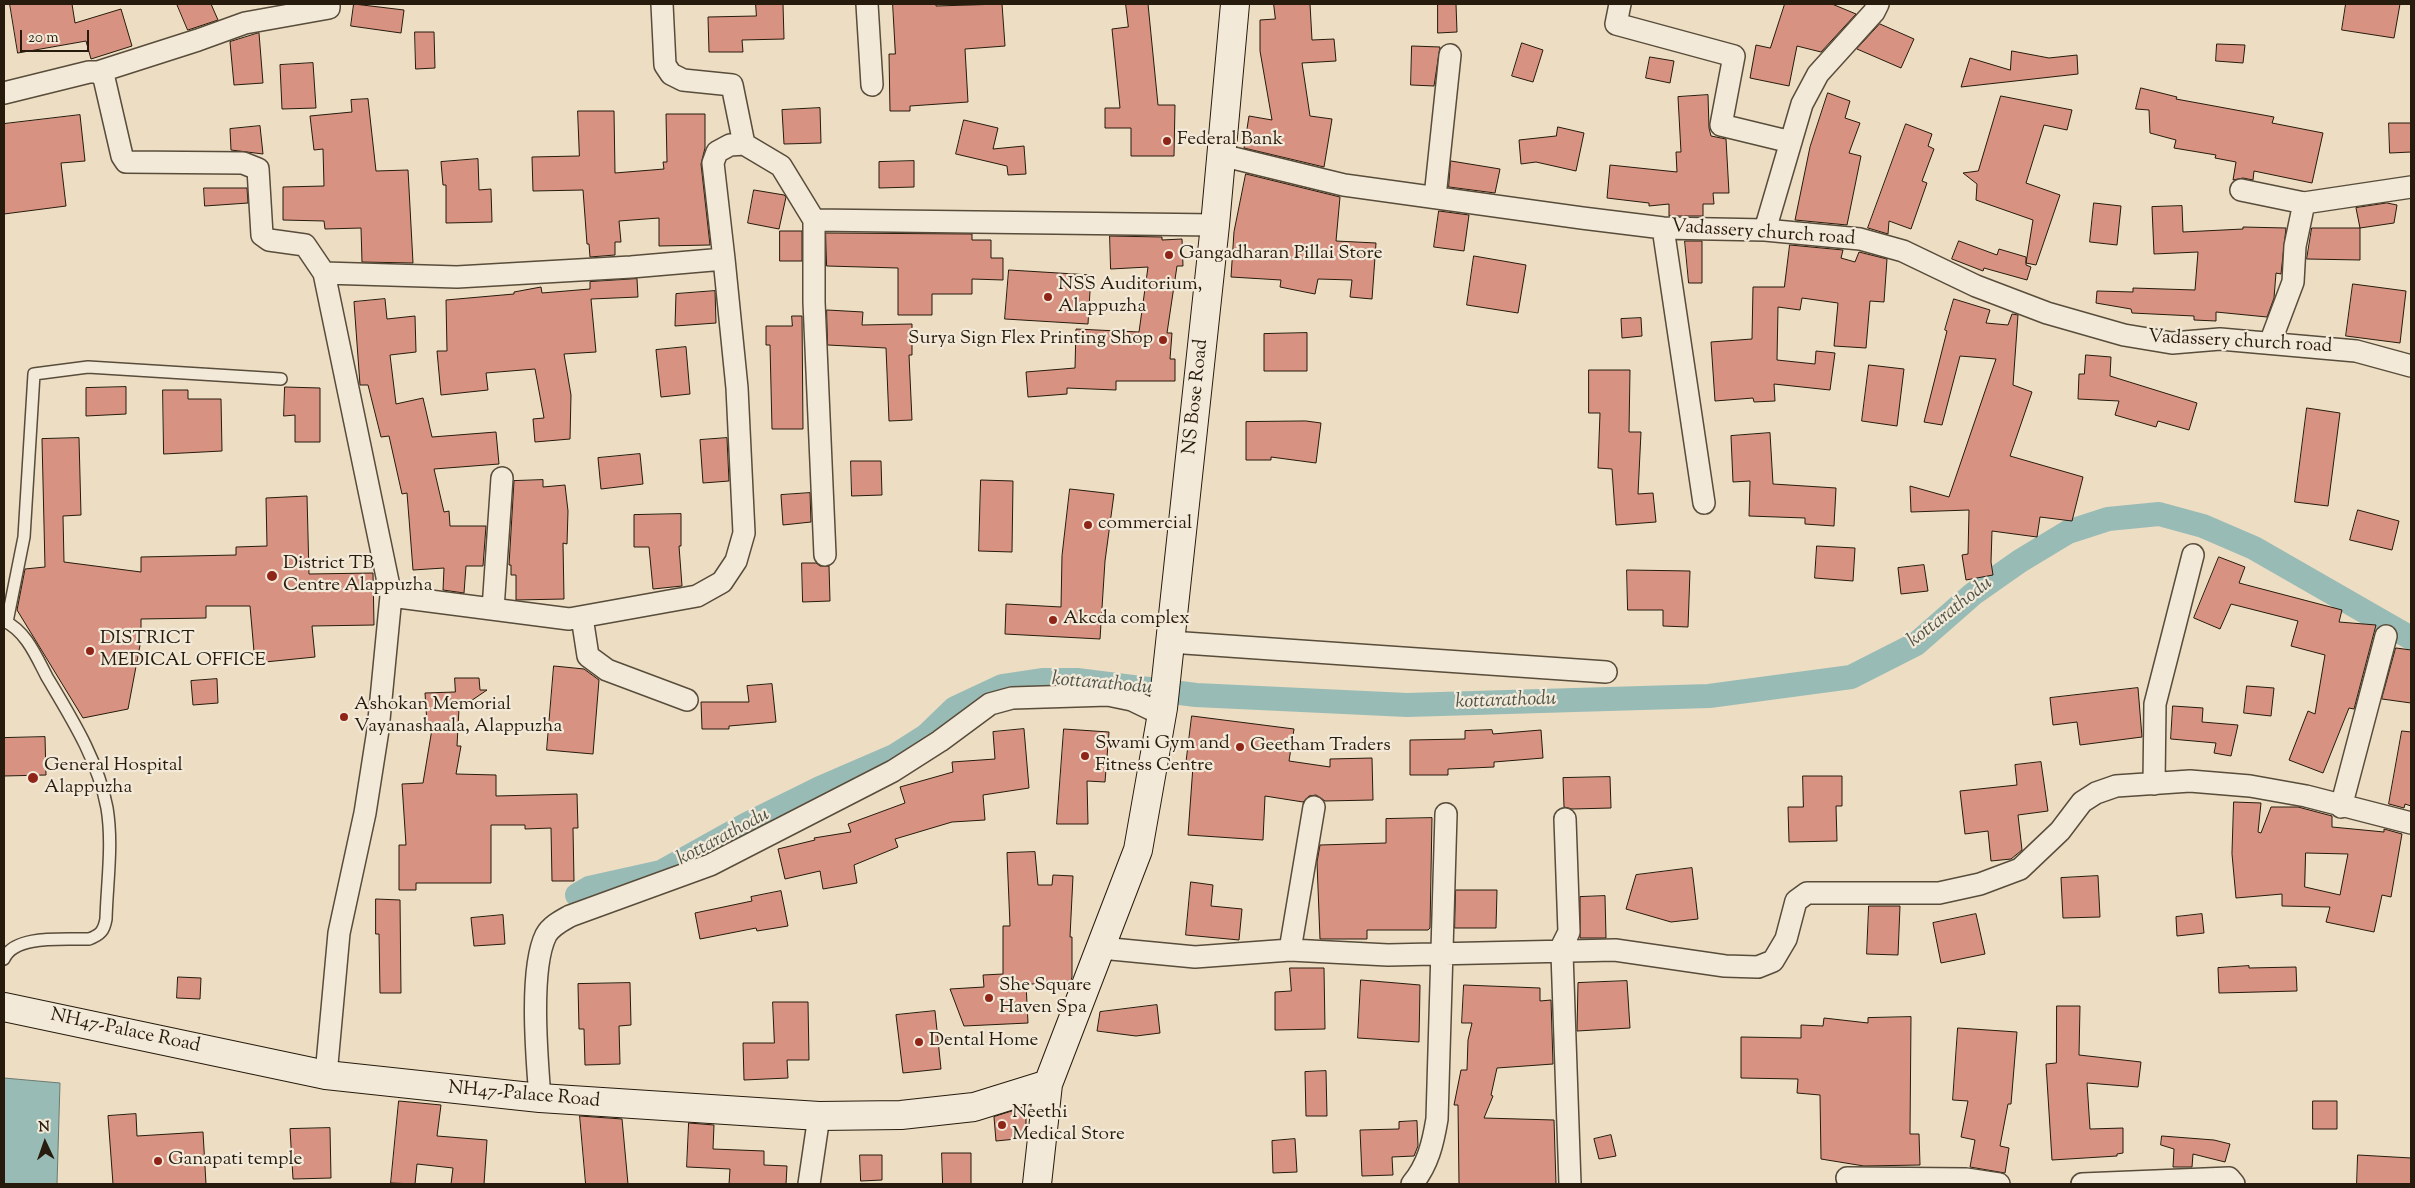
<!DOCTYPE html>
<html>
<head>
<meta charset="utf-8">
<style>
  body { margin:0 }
  #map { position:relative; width:2415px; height:1188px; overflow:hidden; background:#ecddc3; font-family:"Sorts Mill Goudy",serif }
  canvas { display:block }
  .frame { position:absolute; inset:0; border:5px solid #261b0c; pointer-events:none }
  .north { position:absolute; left:20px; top:1118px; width:50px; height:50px; -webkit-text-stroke:4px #f3e9d8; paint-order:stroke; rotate:357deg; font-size:14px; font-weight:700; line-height:20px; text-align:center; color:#261b0c }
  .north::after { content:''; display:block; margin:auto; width:18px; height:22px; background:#261b0c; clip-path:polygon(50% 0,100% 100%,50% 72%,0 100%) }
  .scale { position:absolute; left:20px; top:30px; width:69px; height:22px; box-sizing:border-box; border:2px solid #261b0c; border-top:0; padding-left:6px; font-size:15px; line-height:18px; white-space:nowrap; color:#261b0c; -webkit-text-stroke:4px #f3e9d8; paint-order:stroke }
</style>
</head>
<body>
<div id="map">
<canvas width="2415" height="1188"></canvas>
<div class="frame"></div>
<div class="north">N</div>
<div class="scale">20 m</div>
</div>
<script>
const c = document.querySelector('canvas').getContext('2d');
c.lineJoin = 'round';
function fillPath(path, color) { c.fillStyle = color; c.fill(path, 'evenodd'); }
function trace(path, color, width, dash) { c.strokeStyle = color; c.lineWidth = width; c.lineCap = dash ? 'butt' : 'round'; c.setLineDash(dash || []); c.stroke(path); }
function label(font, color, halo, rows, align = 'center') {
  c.font = font + ' "Sorts Mill Goudy",serif'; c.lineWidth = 4.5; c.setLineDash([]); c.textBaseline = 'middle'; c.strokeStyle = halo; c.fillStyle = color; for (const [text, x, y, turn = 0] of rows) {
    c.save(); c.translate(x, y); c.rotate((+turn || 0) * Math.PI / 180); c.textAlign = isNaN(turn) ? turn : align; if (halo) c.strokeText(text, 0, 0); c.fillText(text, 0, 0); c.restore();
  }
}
const water = new Path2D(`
  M4,1078L60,1083L57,1184H4Z`);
const canal = new Path2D(`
  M577,895L589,888L661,872L747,824L820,788L894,756L927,735L955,708L1002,686L1042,680H1077L1196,695L1407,705L1709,696L1851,677L1916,644L1973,594L2020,561L2068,532L2108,519L2159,514L2203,526L2254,548L2411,638`);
const building = new Path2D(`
  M10,4H72L75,23L121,9L132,46L91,59L86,41L18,53Z
  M177,4H211L218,20L188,30Z
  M354,4L404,10L401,33L351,26Z
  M756,4H783L784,39L742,40L743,52H709L708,17L756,16Z
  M893,4H936V6L1002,4L1005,46L965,49L968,102L910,106V111H890L889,54H895Z
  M1126,4H1148L1158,105H1175L1174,156H1131V128H1105V108H1120L1112,29L1128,27Z
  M1274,4H1310L1312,40L1334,39L1336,61L1302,63L1310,116L1332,119L1324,167L1244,148L1249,116L1272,120L1260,51V20L1275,19Z
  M1438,4H1456L1457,32L1438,33Z
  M1785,4H1832L1856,14L1821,52L1797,46L1789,86L1750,78L1756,45L1770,48Z
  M2346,4H2400L2394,38L2342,30Z
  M1880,24L1914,39L1901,68L1857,49Z
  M415,32H434L435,68L416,69Z
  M259,33L263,83L234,85L230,42Z
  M1522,43L1543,50L1533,82L1512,76Z
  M2217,44L2245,45L2243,63L2216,61Z
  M1412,46L1440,47L1434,86L1411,85Z
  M2012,51L2049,58L2077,55L2078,74L1961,87L1970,58L2010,70Z
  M1650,57L1674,61L1670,83L1646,78Z
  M313,63L316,108L282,109L280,65Z
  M2141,88L2177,97L2176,99L2274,117L2272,123L2323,133L2312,183L2254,171L2253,180L2243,178L2233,180L2236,162L2215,158L2216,155L2174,148L2176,140L2150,133L2149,110L2136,109Z
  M1828,93L1850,101L1845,118L1860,123L1849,153L1861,156L1847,225L1795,220L1810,147Z
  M1708,95L1709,128L1711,136L1726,139L1729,193H1713L1714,204H1703V216H1669V204L1649,206V203L1607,198L1610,165L1677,172L1676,152H1681L1678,97Z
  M2001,96L2072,110L2067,130L2044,125L2026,183L2060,195L2036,265L2026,263L2033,220L1976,200L1977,184L1963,173L1978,171Z
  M368,99L376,171L408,170L413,263L362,262L361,228L325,229L324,221L283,220V187L324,186L323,149L314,150L310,116L352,112L351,100Z
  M820,108L821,143L784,144L782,110Z
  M578,111H614L615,173L664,169L663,162H667L666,114H705V148L701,164L710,245L659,246V218L619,221L621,242H615V255L590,257L589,244H587L583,190L533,191L532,157L579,156Z
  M80,115L85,161L61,163L66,206L4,214V124Z
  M964,120L998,128L993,149L1024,146L1026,174L1008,175L1007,166L956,154Z
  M2389,123H2411V152L2390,153Z
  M1906,124L1932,134L1928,146L1934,149L1922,181L1927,183L1911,229L1889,221L1888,234L1868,228Z
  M260,126L263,154L231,150L230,129Z
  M1558,127L1584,133L1576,171L1536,162L1521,164L1519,140L1556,136Z
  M478,159L479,190L491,189L492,222L446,223V185H443L441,162Z
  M914,161V187L879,188V162Z
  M1451,161L1500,169L1495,193L1449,187Z
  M1246,174L1340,197L1336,241L1376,243L1372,299L1350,297L1352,280L1318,279L1315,294L1280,287L1281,280L1231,277L1234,232Z
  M204,188H247L248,203L205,206Z
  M754,190L784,195L786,197L779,229L748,223Z
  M2094,203L2121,206L2117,245L2090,242Z
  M2387,203L2397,205L2394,223L2360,228L2356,208Z
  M2182,206L2183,232L2243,229V227L2286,228L2281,274L2276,273L2274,298L2267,317L2216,312V321L2194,320V316L2132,313L2131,309L2096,303L2097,291L2133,292V288L2195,290L2198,252L2154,254L2152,207Z
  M1439,211L1469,215L1464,251L1434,247Z
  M2312,228H2360V260L2307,259Z
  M780,231H802V261H780Z
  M826,233L972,234V240H991V258H1003V280L972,279V294H932V315H898V268L827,266Z
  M1110,236L1162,237V240L1182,239L1183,266H1177L1167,333H1172L1170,359H1175V381H1116V390L1067,388V394L1028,397L1026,372L1075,368L1076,329L1139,332L1148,267L1111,269Z
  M1685,241H1702V283H1689Z
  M1959,241L1997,255L1999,249L2026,257V265L2031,267L2027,280L1984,268L1983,271L1952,259Z
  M1790,245L1843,250L1841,258L1855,262L1859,252L1887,259L1884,302L1870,301L1866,348L1834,346L1838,303L1802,298L1800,310L1778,307L1777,360L1815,364L1816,351L1835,353L1830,390L1774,384L1775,401L1754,402L1753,398L1715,401L1711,342L1752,339L1753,287H1784Z
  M1474,256L1526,265L1518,313L1467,305Z
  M1009,270L1091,275L1088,324L1005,319Z
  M637,279L638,297L591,299L596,352L564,354L571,395L570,439L535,442L533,419L544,418L535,369L486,373L488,390L441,395L437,351H447L446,300L514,294V292L541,287L542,293L590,289V282Z
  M2353,284L2406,291L2400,343L2346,336Z
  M715,291L716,323L675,326L676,294Z
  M385,299L387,319L415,316L416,352L390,355L396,404L423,398L432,437L496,432L499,464L434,469L444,512L449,511L450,526H486L483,566H466L464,593L443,590L444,568L413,570L407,493L402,494L389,436L381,437L368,385H360L354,302Z
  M1954,299L1990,310L1986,323L2008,325L2012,314L2018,315L2013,385L2032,392L2010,456L2083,477L2072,521L2040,517L2037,537L1992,531L1991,562L1993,575L1966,580L1962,555L1968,554L1969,510L1911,512L1910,486L1949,497L1996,359L1960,356L1942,425L1924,422L1947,331L1945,330Z
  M827,310L863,312L862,325L912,324V355H909L912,420L889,421L886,348L828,345Z
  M792,316H802L803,429H772L770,345H766V326H792Z
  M1641,318L1642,336L1622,338L1621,319Z
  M1307,333V371H1264V334Z
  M686,347L690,394L661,397L656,350Z
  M2086,355L2111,357L2110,376L2197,403L2189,430L2158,421L2156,427L2115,415L2119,401L2078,399L2079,374H2084Z
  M1869,365L1904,369L1897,426L1862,421Z
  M1589,370H1630L1629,432H1641L1638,494L1653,493L1656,522L1616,525L1612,469L1598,468L1600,413H1589Z
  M126,387V414L86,416V388Z
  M285,387L320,388V442H295V415L284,416Z
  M163,390H188V399H221L222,451L164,454Z
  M2307,408L2340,413L2328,506L2295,502Z
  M1306,421L1321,423L1316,463L1271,457V460H1246V422Z
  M1770,433L1773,484L1836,488L1834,526L1805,524V518L1749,516L1750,481L1733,482L1731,436Z
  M79,438L81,515L63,516L64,562L141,572V557L236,555V547L267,546L266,498L307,496L309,574L373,573L374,625L312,626L315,657L255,663L250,606H206V618L141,619V640L128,709L83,718L17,610L25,569L45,567L42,439Z
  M727,438L729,481L703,483L700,440Z
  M640,454L643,484L601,489L598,458Z
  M851,461H881L882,495L852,496Z
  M543,480V487L565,485L568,511L567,544L563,543L564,599L516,600V575H511V565H509L514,481Z
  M981,480L1013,481L1012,552L979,551Z
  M1070,489L1114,494L1105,561L1100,639L1005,634L1006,604L1061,607L1062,556Z
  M810,493L811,522L783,525L781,495Z
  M2358,510L2399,521L2392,550L2350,540Z
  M681,514V546H679L682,586L653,589L649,547H634V515Z
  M1817,546L1855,548L1853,581L1815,578Z
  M2219,557L2245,567L2239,583L2342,610L2339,622L2376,625L2354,709L2349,708L2323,773L2289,760L2308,711L2315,714L2325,655L2291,646L2298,621L2231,604L2220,629L2194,618Z
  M802,563H816L820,566H829L830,601L803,602Z
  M1924,565L1928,591L1901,594L1898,568Z
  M1627,570L1690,571L1688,627L1663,626V610H1628Z
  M2396,648L2411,650V703L2382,699Z
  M554,666L584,669L599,680L593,754L547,750Z
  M455,678H479L480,690H487L459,709L457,746H461L456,774L496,775V796L577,794L578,828H573L574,881H552L551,828L525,829V825H491V883H416V890H399V845H406L402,784L423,783L433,723L427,724L425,693L455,692Z
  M217,679L218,703L193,705L191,681Z
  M772,684L776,722L729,726V729H702L701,702H749L747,686Z
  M2247,686L2274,688L2271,716L2244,713Z
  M2138,688L2142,737L2080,745L2077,722L2053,725L2050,698Z
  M2173,706L2203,708L2202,722L2238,725L2231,756L2214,753L2216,743L2171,739Z
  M1192,716L1294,729L1289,761L1330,767V759L1372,758L1373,800L1325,801L1316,795L1309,796L1303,802L1265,796L1263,840L1188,835L1193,766L1186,765Z
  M1024,729L1029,788L983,795L985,820L952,822L895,839L898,847L854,865L857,883L823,889L820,871L785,879L778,849L815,840L814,838L851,832L848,824L905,803L900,787L953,772L952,762L995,759L993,732Z
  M1064,729L1109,732L1105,782L1087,781L1088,824H1057Z
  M1492,730L1493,734L1541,730L1543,758L1494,762V767L1448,769V775H1410V740L1465,739V731Z
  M2402,731L2411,732V806L2405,804L2404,808L2389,804Z
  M45,737L46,775L4,776V738Z
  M2041,762L2048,811L2018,815L2022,850L2011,859L1991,861L1988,831L1965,834L1960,791L2017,785L2015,765Z
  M1803,776H1842V806H1836L1837,841L1789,842L1788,807H1803Z
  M1610,777L1611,808L1572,809L1564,807L1563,778Z
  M2234,802L2261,803L2258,832L2261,833L2271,807H2298L2332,816V827L2384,832V829L2402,834L2391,897L2382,895L2374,932L2326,922L2330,907L2282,906V894L2236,898L2232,854ZM2306,853L2348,854L2340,895L2305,887Z
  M1432,818L1430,928L1428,930H1367V939H1320L1317,862L1320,845L1386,843V819Z
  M1035,852L1038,885H1052L1053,875L1073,876L1070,937H1072V977L1070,984H1026L1028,1023L964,1026L950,989L984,987L983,975L1003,974V926H1010L1007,853Z
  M1692,868L1698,919L1671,922L1626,909L1636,875Z
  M2098,876L2100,917L2063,918L2061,878Z
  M1191,882L1213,885L1211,906L1242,909L1239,940L1186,935Z
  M1456,890H1497L1496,928H1455Z
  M781,891L788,926L757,931L756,928L700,939L695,913L752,901L751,897Z
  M1605,896L1606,938H1580V897Z
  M376,899L400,900L401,993H380L379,934H376Z
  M1869,906H1900L1898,955L1867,954Z
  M1976,914L1985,954L1941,963L1933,923Z
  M2202,914L2204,933L2177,936L2176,917Z
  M503,915L505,944L474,946L471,918Z
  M2249,966V968L2296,967L2297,991L2219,993L2218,968Z
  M1290,968H1324L1325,1029L1275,1030V992L1291,991Z
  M178,977L201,978L200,999L177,998Z
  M1361,980L1420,985L1419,1042L1358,1038Z
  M1627,981L1630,1028L1577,1031L1578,983Z
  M630,983L631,1025L619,1026L620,1064L585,1065L584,1029H579L578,984Z
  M1464,985L1540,988V1001L1551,1000L1553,1064L1497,1068L1491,1095L1493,1096L1484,1118L1554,1120L1556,1184H1459L1458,1105H1454L1461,1070H1467L1468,1040L1472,1023H1462Z
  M773,1002H808L809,1060H787L788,1078L744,1080L743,1043H774Z
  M1157,1005L1160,1033L1136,1036L1097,1031L1100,1012Z
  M2057,1006H2080L2079,1055L2141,1062L2138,1087L2087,1083L2090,1129L2123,1128V1153L2117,1154V1156L2052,1160L2046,1064L2056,1063Z
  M935,1011L941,1069L903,1073L896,1015Z
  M1911,1017L1910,1134H1919L1920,1165L1864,1166L1821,1159L1820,1095L1797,1093L1798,1079L1741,1078V1037L1801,1038V1025L1823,1026L1824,1018L1868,1023V1018Z
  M1958,1028L2017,1032L2011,1104H2008L2000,1146L2009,1148L2005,1173L1970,1167L1975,1140L1961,1137L1968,1101L1953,1100Z
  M1326,1071L1327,1116H1306L1305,1072Z
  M399,1101L441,1105L437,1136L487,1140L484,1184H451L453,1168L417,1164L415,1184L391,1183Z
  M2313,1101H2337V1129H2313Z
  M1026,1107V1138L996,1141L994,1117Z
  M136,1114L137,1136L203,1132L206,1184H113L108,1116Z
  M580,1116L622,1119L628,1184H586Z
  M1417,1121L1418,1146L1414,1156L1392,1157L1393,1175L1362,1176L1360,1130L1399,1129V1122Z
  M689,1123L714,1125L713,1149L764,1151V1165L787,1166L786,1184H729L730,1169L687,1167Z
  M330,1128L331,1178L293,1179L290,1129Z
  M1611,1135L1616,1156L1599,1159L1594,1139Z
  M2162,1136L2214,1140L2230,1144L2225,1162L2193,1154L2192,1167H2173L2174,1149L2161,1145Z
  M1295,1139L1297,1172L1273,1173L1272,1141Z
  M942,1153H971V1184H943Z
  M860,1155H882V1180L861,1181Z
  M2358,1155L2411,1158V1184H2357Z`);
const service = new Path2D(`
  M4,621C26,631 36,656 47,677C72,719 98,760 107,808C113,844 107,883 106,919C104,931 100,935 89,939C65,940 14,934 4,959
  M7,622L24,537L34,374L88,367L281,379`);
const minor = new Path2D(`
  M662,4L665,65L671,74L683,80L732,85L744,144
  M867,4L872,85
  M1620,4L1616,24L1734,56L1721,125L1791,142
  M98,72L198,40L245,23L329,8V4
  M4,93L89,72H98L104,78L122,156L126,162L243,163L258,169L262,235L269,240L305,245L324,273
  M1221,155L1344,185L1582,218L1663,228L1765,230L1860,239L1903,251L1976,286L2047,313L2124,335L2172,343L2220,339L2356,351L2411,366
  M2241,190L2304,203
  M1435,197L1450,55
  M814,220V302L825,555
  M1663,228L1704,503
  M1765,230L1802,104L1818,74L1874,12L1878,4
  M2270,343L2293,282L2295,246L2304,203L2411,187
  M391,596L569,619L697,596L722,582L736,561L744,533L737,388L724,259
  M493,609L502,478
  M582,617L588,656L607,670L687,700
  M1170,642L1606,672
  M2154,784L2155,704L2193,555
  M2341,807L2386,636
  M1101,948L1195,957L1290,950L1388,955L1615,950L1725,966L1758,967L1773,961L1786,939L1796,901L1807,893H1939L1980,884L2020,869L2060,831L2082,802L2096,793L2116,786L2190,781L2250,786L2306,796L2411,823
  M1290,950L1314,807
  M1559,952L1569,932L1565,819
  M1562,953L1570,1184
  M326,1075L339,933L365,813L378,730L391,596L324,273L457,277L631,267L724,259L713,163L717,152L730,145L744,144L781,166L814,220L1215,225
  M540,1098C537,1059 529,969 546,935C551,926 561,921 570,916L710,865L893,771L940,741L990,704L1012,698L1108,695L1132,700L1161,714
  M1847,1178L1966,1179L1999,1184
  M809,1184L819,1116
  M1412,1184C1428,1165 1433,1143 1437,1119L1446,814
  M2082,1184L2229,1178L2234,1184`);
const secondary = new Path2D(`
  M4,1007L326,1075L540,1098L819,1116L901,1115L974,1107L1048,1084
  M1037,1184L1048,1084L1138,850L1163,708L1215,225L1235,4`);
const markers = [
  [1167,141,5,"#8f2418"],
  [1169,255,5,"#8f2418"],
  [1048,297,5,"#8f2418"],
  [1163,340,5,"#8f2418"],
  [1088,525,5,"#8f2418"],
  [272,576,6,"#8f2418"],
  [1053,620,5,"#8f2418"],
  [90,651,5,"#8f2418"],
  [344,717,5,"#8f2418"],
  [1240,747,5,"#8f2418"],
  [1085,756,5,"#8f2418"],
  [33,778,6,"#8f2418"],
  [989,998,5,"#8f2418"],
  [919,1042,5,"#8f2418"],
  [1002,1125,5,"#8f2418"],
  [158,1161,5,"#8f2418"]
];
const poiNames = [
  ["Federal Bank",1177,141],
  ["Gangadharan Pillai Store",1179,255],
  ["NSS Auditorium,",1058,286],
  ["Alappuzha",1058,308],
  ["Surya Sign Flex Printing Shop",1153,340,"right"],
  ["commercial",1098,525],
  ["District TB",283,565],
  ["Centre Alappuzha",283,587],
  ["Akcda complex",1063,620],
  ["DISTRICT",100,640],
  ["MEDICAL OFFICE",100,662],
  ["Ashokan Memorial",354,706],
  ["Vayanashaala, Alappuzha",354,728],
  ["Swami Gym and",1095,745],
  ["Fitness Centre",1095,767],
  ["Geetham Traders",1250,747],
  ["General Hospital",44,767],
  ["Alappuzha",44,789],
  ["She Square",999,987],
  ["Haven Spa",999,1009],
  ["Dental Home",929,1042],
  ["Neethi",1012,1114],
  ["Medical Store",1012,1136],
  ["Ganapati temple",168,1161]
];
const streetNames = [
  ["Vadassery church road",1763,234,4],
  ["Vadassery church road",2240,343,3],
  ["NS Bose Road",1197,397,-84],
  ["NH47-Palace Road",125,1032,12],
  ["NH47-Palace Road",524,1096,5]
];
const waterNames = [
  ["kottarathodu",1951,613,-38],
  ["kottarathodu",1102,685,5],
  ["kottarathodu",1506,702,-2],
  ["kottarathodu",724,838,-28]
];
fillPath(water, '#99bbb5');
trace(water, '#6b7b71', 1);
trace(canal, '#99bbb5', 24);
fillPath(building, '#d89281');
trace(building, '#261b0c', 1);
trace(service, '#584c3a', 14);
trace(minor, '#584c3a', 24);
trace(secondary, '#261b0c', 30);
trace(service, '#f3e9d8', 11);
trace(minor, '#f3e9d8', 21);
trace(secondary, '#f3e9d8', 28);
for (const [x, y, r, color] of markers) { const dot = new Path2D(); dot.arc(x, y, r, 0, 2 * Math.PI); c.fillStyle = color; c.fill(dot); trace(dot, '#f3e9d8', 2); }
label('19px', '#261b0c', '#f3e9d8', poiNames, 'left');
label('19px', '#261b0c', '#f3e9d8', streetNames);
label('italic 20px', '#4e5347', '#f3e9d8', waterNames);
</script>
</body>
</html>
